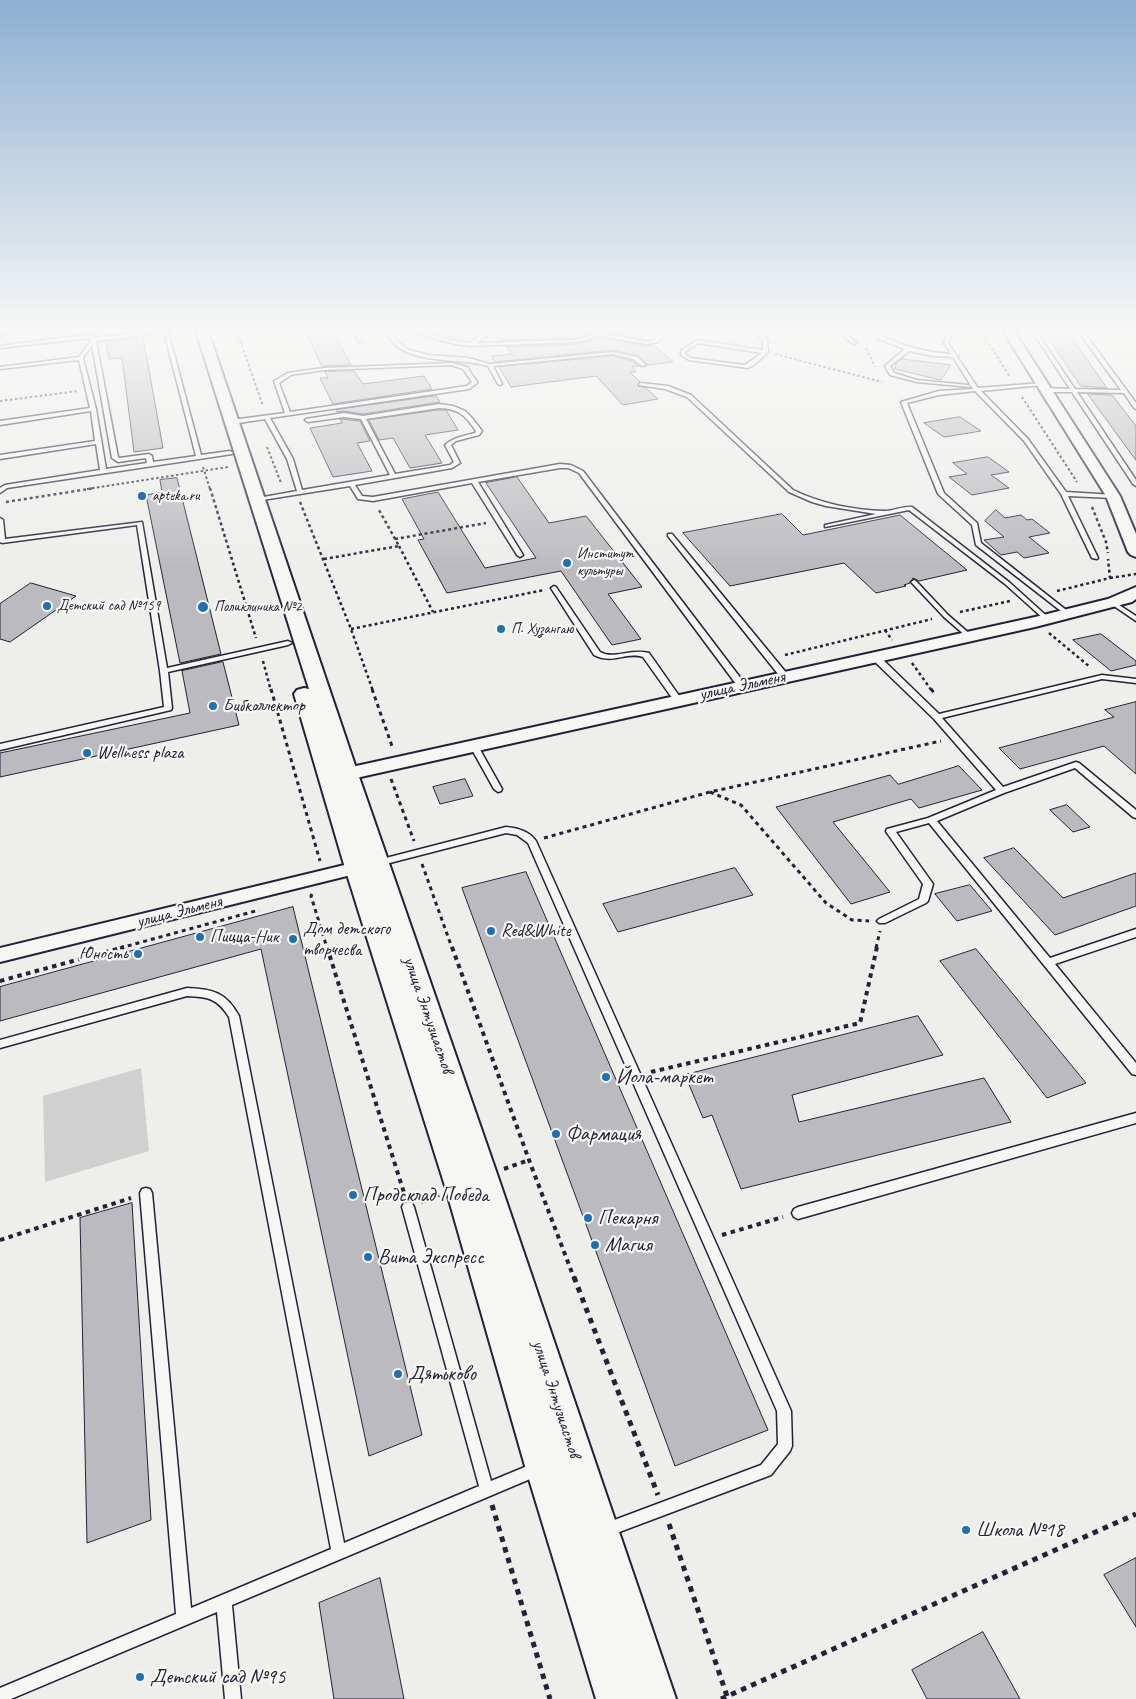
<!DOCTYPE html>
<html>
<head>
<meta charset="utf-8">
<style>
  body { margin:0 }
  canvas { display:block; background:#eeeeeb }
</style>
</head>
<body>
<canvas width="1136" height="1699"></canvas>
<script>
const c = document.querySelector('canvas').getContext('2d');
c.lineJoin = 'round';
function fillPath(path, color) { c.fillStyle = color; c.fill(path, 'evenodd'); }
function trace(path, color, width, dash) { c.strokeStyle = color; c.lineWidth = width; c.lineCap = dash ? 'butt' : 'round'; c.setLineDash(dash || []); c.stroke(path); }
function label(font, color, halo, rows, align = 'center') {
  c.font = font + ' Caveat,sans-serif'; c.lineWidth = 4.5; c.setLineDash([]); c.textBaseline = 'middle'; c.strokeStyle = halo; c.fillStyle = color; for (const [text, x, y, turn = 0] of rows) {
    c.save(); c.translate(x, y); c.rotate((+turn || 0) * Math.PI / 180); c.textAlign = isNaN(turn) ? turn : align; if (halo) c.strokeText(text, 0, 0); c.fillText(text, 0, 0); c.restore();
  }
}
const green = new Path2D(`
  M434,331H479L461,342L430,333Z
  M141,1068L149,1151L45,1182L43,1096Z`);
const building = new Path2D(`
  M306,331H333L351,365L322,366Z
  M495,331H591L576,338L501,340Z
  M637,331L647,340L602,332V331Z
  M1044,331H1067L1107,388L1081,386Z
  M143,337L163,448L134,452L122,358L109,359L106,342Z
  M596,337L647,346L653,345L673,362L648,365L637,355L613,350L495,362L491,356L512,354L506,347L576,344L590,341Z
  M613,356L632,361L639,366L632,367L636,372H630L640,382L638,386L646,388L658,399L623,405L596,376L511,387L499,367Z
  M902,359L951,365L941,380L895,369L896,363Z
  M354,371L363,384L424,376L432,389L333,404L320,378H328L325,372Z
  M1088,394L1112,395L1136,426V460Z
  M436,396L440,402L363,414L344,411L337,412L336,410Z
  M439,410H446L458,430L425,435L442,463L410,468L393,438L379,440L369,420Z
  M960,417L981,431L944,437L924,423Z
  M340,419L360,421L370,441L357,443L372,471L333,477L310,428L342,423Z
  M988,457L1009,472L991,475L1009,488L972,495L949,477L967,474L953,463Z
  M517,477L549,523L586,516L642,587L608,594L641,639L612,645L561,571L447,593L418,540L424,539L402,499L438,492L485,568L536,558L486,483Z
  M177,478L221,654L180,663L146,495L162,492L160,480Z
  M996,510L1005,518L1021,515L1027,520L1032,519L1050,533L1029,537L1049,553L1024,558L1017,552L1001,555L984,540L1004,537L985,521Z
  M782,514L803,535L900,515L967,570L919,581L913,578L910,583L904,585L906,586L876,593L844,563L730,586L683,533Z
  M31,583L76,596L10,642L0,639V604Z
  M1101,634L1136,661V665L1111,671L1073,640Z
  M223,662L239,725L0,777V753L190,713L182,671Z
  M1136,702V774L1104,746L1020,769L999,748L1114,717L1105,710Z
  M959,766L982,790L919,808L911,799L833,822L890,892L851,904L776,807L890,775L898,784Z
  M465,779L473,796L440,804L433,787Z
  M1067,805L1090,827L1073,832L1050,810Z
  M1014,848L1063,898L1136,873V906L1055,935L984,858Z
  M735,868L753,895L618,932L603,904Z
  M526,872L768,1430L675,1466L462,888Z
  M970,885L992,911L957,921L935,894Z
  M293,907L422,1435L369,1456L261,949L0,1021V987Z
  M976,949L1086,1083L1047,1098L940,961Z
  M918,1016L943,1055L792,1095L799,1122L984,1078L1011,1122L741,1189L712,1115L703,1118L685,1075Z
  M132,1203L151,1520L87,1543L80,1218Z
  M1136,1558V1627L1104,1575Z
  M380,1578L404,1699H334L319,1603Z
  M983,1632L1020,1699H927L912,1670Z`);
const pathFar4 = new Path2D(`
  M237,331L263,406
  M981,331L1010,377
  M866,348L875,367
  M775,354L882,382
  M1022,397L1077,482
  M0,401L78,391
  M267,447L281,483
  M203,467L210,489
  M87,489L228,467`);
const pathFar3 = new Path2D(`
  M210,488L256,638
  M6,502L95,488
  M300,502L351,629L373,691
  M1092,507L1106,542L1108,553
  M395,539L486,523
  M399,546L433,612
  M324,559L399,546L379,510
  M1110,578L1136,574
  M1057,591L1110,578L1108,559
  M960,612L1010,601
  M351,629L544,590
  M885,630L892,640
  M1049,633L1090,667
  M785,655L932,619
  M263,661L271,691
  M912,663L932,691`);
const pathFar2 = new Path2D(`
  M271,689L320,861
  M372,689L393,749
  M931,689L935,694
  M391,779L414,841
  M710,792L741,805L826,903L852,920L869,921
  M544,838L710,792L941,741
  M422,864L452,948
  M312,894L311,896L327,948
  M120,948L259,910
  M876,948L880,931`);
const pathFar1 = new Path2D(`
  M327,947L404,1193
  M452,947L529,1160L574,1278
  M0,981L124,947
  M651,1072L860,1023L877,947
  M504,1169L529,1160
  M421,1202L439,1195
  M722,1235L783,1217
  M0,1240L131,1198`);
const path = new Path2D(`
  M574,1277L658,1495
  M492,1505L550,1699
  M669,1524L728,1699
  M721,1699L1136,1514`);
const service = new Path2D(`
  M9,331H18L0,336V334Z
  M151,331H168L201,455L230,451L233,453L232,454L7,488L0,493V488L5,485L100,470L96,444L0,459V455L95,441L91,411L0,425V421L90,408L79,360L0,369V367L79,357L91,340L90,338L0,348V346L91,334L94,335L95,338ZM164,332L196,456L153,462L152,456L149,454L119,458L118,457L96,341ZM92,345L112,458L118,462L146,458L147,463L106,469L96,409L83,358Z
  M211,331H223L203,335L201,334Z
  M353,331H357L363,342H359Z
  M384,331H389L399,343L409,350L429,355L468,358L490,364L613,352L637,357L646,365L642,366L633,359L613,354L493,366L502,384L500,385L498,384L488,366C461,358 419,364 397,346C392,342 388,336 384,331Z
  M407,331C428,331 448,341 469,343L487,331H493L476,343L576,340L586,337L595,331H600L598,333L647,342L654,340L665,331H670L658,342L647,344L595,335L590,339L576,342L470,346L455,344Z
  M752,331H757L767,339L768,352L754,365L748,368L689,360L681,355V351L697,340L763,350V340ZM698,343L762,353L745,365L690,358L685,354V352Z
  M837,331H842L857,343L853,344Z
  M879,331H883L881,336C904,346 926,353 951,354L944,343L949,331H953L948,343L956,355L958,356L957,357L978,388L1042,383L1044,384L1042,385L981,391L1028,439L1066,492L1115,495V497L1113,498L1068,496L1098,558L1097,559L1092,558L1061,494L1024,441L975,391L939,395L907,403L944,493L977,523L981,543L1070,613V615H1066L976,545L972,525L938,494L901,402L939,391L973,389L953,357L934,356L909,351L890,366L894,373L917,380L968,385L970,386V387L917,382L890,375L885,366L905,349L876,338Z
  M1032,331H1036L1075,389L1121,390L1078,331H1083L1136,403V409L1134,408L1124,393L1077,392L1136,480V486L1133,484L1072,392H1046L1043,390L1046,388L1070,389Z
  M451,363L467,367L477,382V383L469,389L270,418L293,459L302,490L390,475L361,419L344,417L308,422L305,420L306,419L344,413L363,416L439,404L453,406L465,411L472,418L482,431L479,435L456,441L451,445L460,463L452,468L355,485L362,496L373,497L560,464L571,465L583,471L745,684V688H739L579,473L568,468H560L478,482L523,555L520,557L517,555L472,483L373,501L358,499L350,486L256,501L255,500L258,498L297,491L287,459L265,419L232,424L229,422L232,420L285,413L274,381L288,373L324,368ZM451,365L463,369L472,382L467,386L290,412L279,383L291,375L324,370ZM439,408C459,409 465,415 476,431L475,433C464,436 454,437 445,445L454,462L450,465L395,474L366,419Z
  M641,383L668,386L691,395L793,490C822,504 853,510 885,511C894,511 903,506 912,507L1009,582L1050,619L1049,620H1045L1005,584L909,510L825,527V525L876,514L826,506L812,502L789,492L687,397L665,389L639,385V384Z
  M0,518L3,520L5,539L142,522L167,668L288,641L292,643L288,645L168,672L172,708L171,710L0,750V744L164,707L160,671L137,525L2,543L0,542Z
  M668,534H672L788,675V679H782L668,536Z
  M914,580L916,581L948,615L971,635V637H967L944,617L912,583L911,582Z
  M554,586L556,587L600,652C614,660 630,648 649,653L682,700L681,702H675L643,657C626,651 613,665 594,655L551,588Z
  M1113,601L1136,616V621L1111,604L1110,603Z
  M872,655H878L939,714L1102,675L1136,679V683L1102,679L942,718L1003,787L1076,762L1079,763L1136,810V818L1133,817L1075,768L1004,793L937,821L1050,958L1136,929V937L1055,964L1136,1063V1075L1132,1074L929,823L896,832L933,884L928,901L926,903L885,923H879L877,921L879,919L919,899L923,884L887,833L886,831L887,829L928,818L996,790L934,719L872,659Z
  M474,743L478,746L502,789L501,791L498,792L494,789L470,746Z
  M506,827C518,828 529,831 536,841L791,1411L792,1446L790,1451L771,1475L606,1537L601,1535L599,1530L601,1525L761,1465L778,1444L777,1411L528,843L517,835L506,833L378,866L374,863L378,860Z
  M187,988C212,989 226,992 239,1016L344,1543L479,1486L402,1207L404,1203L408,1202L412,1203L414,1207L491,1481L537,1462L542,1464L544,1469L542,1474L232,1605L241,1699H225L217,1612L11,1699H0V1688L176,1614L140,1193L142,1189L146,1188L150,1189L152,1193L191,1608L331,1549L229,1017C217,998 208,997 187,996L0,1048V1040Z
  M1136,1113V1123L798,1219L794,1217L792,1213L794,1209L798,1207Z`);
const minor = new Path2D(`
  M357,862L363,864L365,868L363,872L0,962V948Z`);
const tertiary = new Path2D(`
  M1003,331H1014L1120,496L1136,534V557L1131,555L1128,552L1106,496Z
  M1136,587V599L1132,602L1035,627L347,780L340,779L337,774L340,769L347,768L1035,617L1108,599Z`);
const secondary = new Path2D(`
  M196,331H208L358,774L498,1177L676,1699H596L525,1466L445,1186L345,868L294,694L297,690L304,688L309,689Z`);
const markers = [
  [142,496,5,"#1f6fb2"],
  [567,563,5,"#1f6fb2"],
  [47,606,5,"#1f6fb2"],
  [203,607,6,"#1f6fb2"],
  [501,629,5,"#1f6fb2"],
  [213,706,5,"#1f6fb2"],
  [87,753,5,"#1f6fb2"],
  [491,931,5,"#1f6fb2"],
  [200,937,5,"#1f6fb2"],
  [293,939,5,"#1f6fb2"],
  [138,954,5,"#1f6fb2"],
  [606,1077,5,"#1f6fb2"],
  [556,1134,5,"#1f6fb2"],
  [353,1195,5,"#1f6fb2"],
  [588,1218,5,"#1f6fb2"],
  [595,1245,5,"#1f6fb2"],
  [368,1257,5,"#1f6fb2"],
  [398,1374,5,"#1f6fb2"],
  [966,1530,5,"#1f6fb2"],
  [140,1677,5,"#1f6fb2"]
];
const farPoinames = [
  ["apteka.ru",152,496],
  ["Институт",577,554],
  ["культуры",577,571],
  ["Детский сад №159",57,606],
  ["Поликлиника №2",214,607],
  ["П. Хузангаю",511,629]
];
const streetNames = [
  ["улица Эльменя",742,686,-12],
  ["улица Эльменя",179,912,-14],
  ["улица Энтузиастов",428,1015,71],
  ["улица Энтузиастов",556,1399,72]
];
const poiNames = [
  ["Бибколлектор",223,706],
  ["Wellness plaza",97,753],
  ["Дом детского",303,929],
  ["творчесва",303,950],
  ["Red&White",501,931],
  ["Пицца-Ник",210,937],
  ["Юность",128,954,"right"]
];
const nearPoinames = [
  ["Йола-маркет",616,1077],
  ["Фармация",566,1134],
  ["Продсклад Победа",363,1195],
  ["Пекарня",598,1218],
  ["Магия",605,1245],
  ["Вита Экспресс",378,1257],
  ["Дятьково",408,1374],
  ["Школа №18",976,1530],
  ["Детский сад №95",150,1677]
];
fillPath(green, '#d0d0d1');
fillPath(building, '#bbbbbf');
trace(building, '#22223b', 1);
trace(service, '#22223b', 3);
trace(minor, '#22223b', 4);
trace(tertiary, '#22223b', 4);
trace(secondary, '#22223b', 4);
trace(pathFar4, '#22223b', 2, [2.5, 2.5]);
trace(pathFar3, '#22223b', 2.5, [3, 3]);
trace(pathFar2, '#22223b', 3, [4, 4]);
trace(pathFar1, '#22223b', 4, [4.5, 4.5]);
trace(path, '#22223b', 5, [5.5, 5.5]);
fillPath(service, '#f6f6f2');
fillPath(minor, '#f6f6f2');
fillPath(tertiary, '#f6f6f2');
fillPath(secondary, '#f6f6f2');
const sky = c.createLinearGradient(0, 0, 0, 569);
sky.addColorStop(0, '#8eafd1');
sky.addColorStop(0.58, '#f7f7f6');
sky.addColorStop(1, '#f7f7f600');
c.fillStyle = sky;
c.fillRect(0, 0, 1136, 569);
for (const [x, y, r, color] of markers) { const dot = new Path2D(); dot.arc(x, y, r, 0, 2 * Math.PI); c.fillStyle = color; c.fill(dot); trace(dot, '#f6f6f2', 2); }
label('15px', '#22223b', '#f6f6f2', farPoinames, 'left');
label('18px', '#22223b', '#f6f6f2', streetNames);
label('18px', '#22223b', '#f6f6f2', poiNames, 'left');
label('21px', '#22223b', '#f6f6f2', nearPoinames, 'left');
</script>
</body>
</html>
